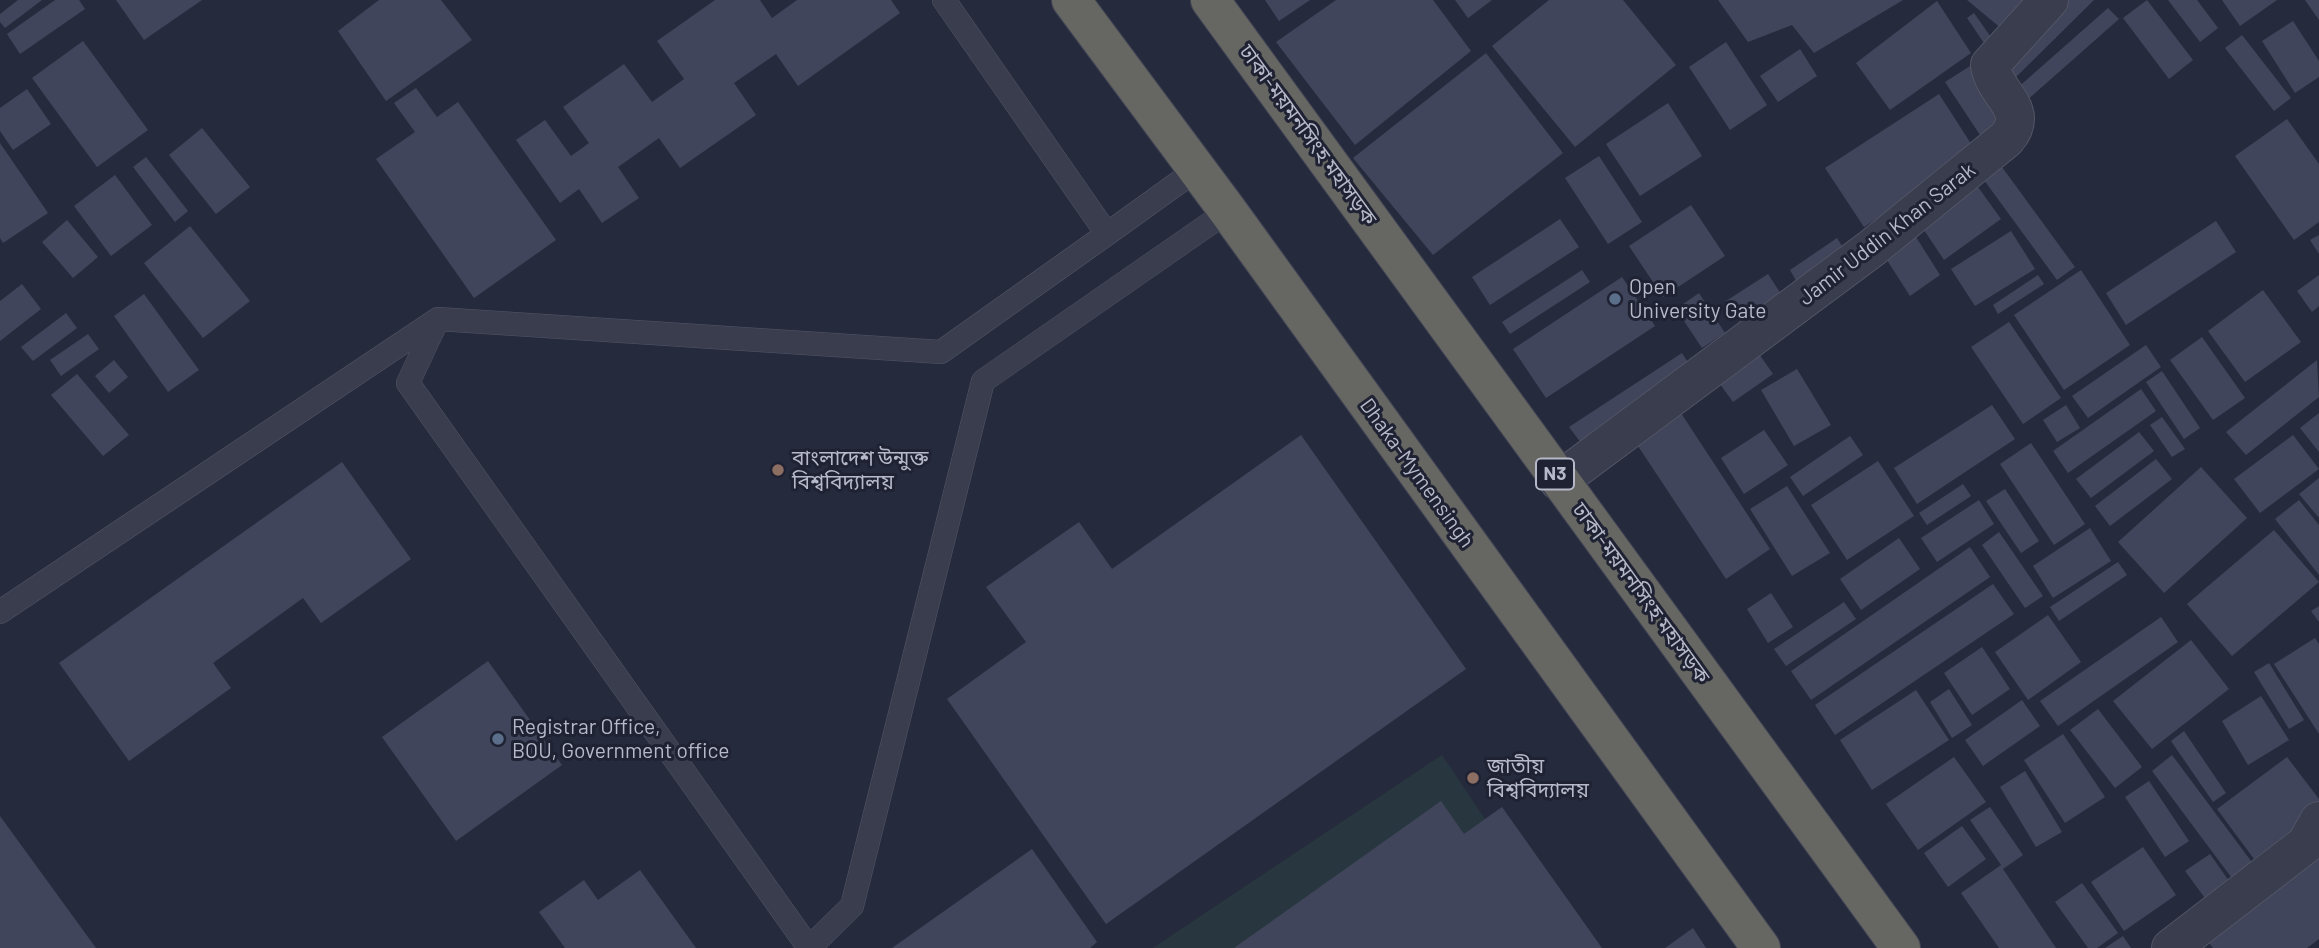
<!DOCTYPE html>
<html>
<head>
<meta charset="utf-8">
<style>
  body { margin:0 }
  canvas { display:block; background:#262a3d }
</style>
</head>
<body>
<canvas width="2319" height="948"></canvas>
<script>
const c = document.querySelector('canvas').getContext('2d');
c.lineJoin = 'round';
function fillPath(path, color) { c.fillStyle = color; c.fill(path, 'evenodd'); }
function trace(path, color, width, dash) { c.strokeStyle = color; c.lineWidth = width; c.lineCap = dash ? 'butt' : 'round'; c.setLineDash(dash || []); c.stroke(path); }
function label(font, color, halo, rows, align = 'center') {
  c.font = font + ' Barlow,"Noto Sans Bengali",sans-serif'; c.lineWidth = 6; c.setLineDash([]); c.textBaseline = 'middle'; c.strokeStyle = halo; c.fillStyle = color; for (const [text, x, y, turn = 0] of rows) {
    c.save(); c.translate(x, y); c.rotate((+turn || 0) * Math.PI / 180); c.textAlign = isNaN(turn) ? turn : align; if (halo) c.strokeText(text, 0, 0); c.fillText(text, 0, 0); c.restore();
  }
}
const green = new Path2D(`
  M1442,755L1571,948H1153Z`);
const building = new Path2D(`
  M18,0H42L5,28L0,22V14Z
  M55,0H79L85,9L20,54L7,34Z
  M116,0H202L144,40Z
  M379,0H441L472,40L386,101L338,31Z
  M715,0H760L772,18L797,0H891L900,13L798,86L776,54L734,83L756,115L680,168L659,138L618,167L639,198L602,223L579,189L560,203L516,140L545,120L571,156L589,143L563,107L624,64L652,102L684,79L657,41Z
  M1265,0H1310L1279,21Z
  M1336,0H1433L1471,51L1355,145L1276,42Z
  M1455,0H1492L1468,18Z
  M1549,0H1623L1676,65L1575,147L1492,46Z
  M1718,0H1903L1814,53L1792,25L1748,42Z
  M1967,0H2037L2008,34Z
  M2062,0H2094L2010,83L1995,67Z
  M2147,0L2193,60L2169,79L2123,18Z
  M2168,0H2197L2218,28L2200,42Z
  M2222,0H2277L2240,26Z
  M2305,0H2319V20Z
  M1937,1L1971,53L1890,110L1856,63Z
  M2108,8L2119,19L2025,102L2015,90Z
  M1974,13L2000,50L1992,55L1967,18Z
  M2293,21L2319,61V77L2295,93L2262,41Z
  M2242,35L2291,98L2274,111L2225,48Z
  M83,41L148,130L97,167L32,78Z
  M1726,42L1767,105L1730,130L1689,67Z
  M1800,49L1817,76L1778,102L1760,76Z
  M1486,53L1563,153L1433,255L1353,158Z
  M1978,61L2012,114L1980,135L1945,82Z
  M416,88L437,117L458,102L556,240L474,298L376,159L415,132L394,103Z
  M27,89L51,124L13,150L0,131V108Z
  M1939,94L1977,153L1864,227L1825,168Z
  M1668,103L1702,156L1640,196L1606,144Z
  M2287,119L2319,164V222L2294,240L2235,156Z
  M202,128L250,187L216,214L169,155Z
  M0,143L48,213L3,243L0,238Z
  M1599,156L1642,222L1608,244L1565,178Z
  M146,157L188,211L175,222L133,167Z
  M2002,167L2075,267L2057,280L1984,180Z
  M115,175L152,225L111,256L74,206Z
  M1978,187L2001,219L1944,260L1922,227Z
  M1691,205L1725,256L1663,297L1629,246Z
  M1560,219L1579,247L1490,305L1472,277Z
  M67,220L98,257L73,278L42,242Z
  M2216,221L2236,252L2126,325L2106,293Z
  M190,226L250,301L203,338L144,263Z
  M2011,231L2035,269L1975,306L1951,269Z
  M2319,235V254L2310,240Z
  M1916,237L1940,275L1910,296L1885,257Z
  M1837,238L1845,251L1797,282L1790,270Z
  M1582,270L1590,282L1510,334L1502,322Z
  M2081,270L2130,345L2064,390L2014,315Z
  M1768,274L1783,297L1742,325L1726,301Z
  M2038,275L2044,284L1998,314L1993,305Z
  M2319,275V306L2312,312L2297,291Z
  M1622,277L1655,326L1546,398L1513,349Z
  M22,284L41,309L0,341V301Z
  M2263,290L2301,342L2245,382L2208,331Z
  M1699,293L1725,333L1702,348L1676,309Z
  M144,294L199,370L168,392L114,316Z
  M66,313L77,328L33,361L21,347Z
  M2009,322L2061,398L2023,424L1971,347Z
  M88,334L99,349L61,376L50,360Z
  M2202,337L2245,398L2213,420L2170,360Z
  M2146,345L2161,367L2088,418L2072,396Z
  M1757,351L1773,374L1733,402L1717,380Z
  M1682,353L1693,370L1581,443L1569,427Z
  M114,360L128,377L109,393L95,376Z
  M2317,360L2319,397L2246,455L2226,432Z
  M1797,369L1831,425L1794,446L1761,390Z
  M2162,371L2200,428L2184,439L2146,382Z
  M77,374L129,435L103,456L51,395Z
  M2141,389L2156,411L2068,473L2053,451Z
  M1992,405L2015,439L1917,504L1894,468Z
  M2066,405L2080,428L2057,442L2043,420Z
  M1681,413L1770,549L1726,579L1636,443Z
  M2319,413V452L2300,428Z
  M2162,417L2185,449L2172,457L2150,425Z
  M1764,430L1788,465L1744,494L1721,458Z
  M2139,432L2154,451L2091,498L2076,479Z
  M1301,435L1466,669L1106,924L947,699L1026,642L986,587L1079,522L1112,569Z
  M2293,435L2319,469L2260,513L2234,479Z
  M1850,436L1863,455L1803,496L1790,477Z
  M2031,443L2085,524L2054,545L2000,464Z
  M2156,459L2172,479L2110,526L2095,506Z
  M1878,461L1914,516L1847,560L1811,505Z
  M342,462L411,559L321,623L303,598L213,663L231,688L129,761L59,663Z
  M2201,467L2247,518L2164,593L2118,542Z
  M2319,478V518L2299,494Z
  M1963,484L1971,496L1927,525L1919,513Z
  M1787,486L1830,553L1792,576L1750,509Z
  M2005,489L2039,541L2021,553L1986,501Z
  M1979,500L1994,524L1937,562L1921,538Z
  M2299,500L2319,525V575L2275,519Z
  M2090,528L2111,561L2053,598L2033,566Z
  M2274,530L2319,582L2232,656L2187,604Z
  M1999,532L2043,596L2025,608L1982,545Z
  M1899,538L1920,569L1861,610L1840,579Z
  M1970,547L1990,577L1811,700L1791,671Z
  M2118,562L2127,575L2059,621L2050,607Z
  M1993,584L2014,614L1835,735L1815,705Z
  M1771,593L1793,627L1768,643L1747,609Z
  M1844,602L1856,619L1786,666L1774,649Z
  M2319,606V622L2311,611Z
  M2048,615L2081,662L2028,700L1995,652Z
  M2161,617L2178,642L2058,726L2040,701Z
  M2315,638L2319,644V734L2274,664Z
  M2191,640L2229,689L2152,749L2113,701Z
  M1982,647L2010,689L1972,715L1944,673Z
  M488,661L562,765L456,841L382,737Z
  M2269,663L2304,720L2289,729L2254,672Z
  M1949,689L1972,725L1952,738L1930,702Z
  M1916,690L1949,740L1872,790L1840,740Z
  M2261,696L2289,740L2248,765L2222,721Z
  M2022,700L2040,726L1983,766L1965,740Z
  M2098,709L2142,767L2115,788L2070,730Z
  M2184,731L2226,793L2213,802L2171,741Z
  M2063,734L2105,797L2065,823L2024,760Z
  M2172,755L2254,865L2234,881L2152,771Z
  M1954,757L1986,802L1918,850L1886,804Z
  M2287,757L2319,799V810L2254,859L2217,809Z
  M2025,771L2062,832L2036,847L2000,787Z
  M2149,781L2189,841L2165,857L2125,797Z
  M1441,801L1464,834L1502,807L1602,948H1234Z
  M1990,807L2023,855L2003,869L2056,948H1999L1961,893L2001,865L1970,820Z
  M0,816L96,948H0Z
  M1962,826L1986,859L1948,887L1924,853Z
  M2319,842V939L2307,948H2213L2202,934Z
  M2143,847L2176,895L2124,931L2091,882Z
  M1032,849L1097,942L1090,948H892Z
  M2210,854L2234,888L2210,905L2185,871Z
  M640,870L696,948H565L539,912L584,880L598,900Z
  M2082,883L2118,933L2097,948H2088L2055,902Z
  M1693,928L1706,948H1665Z
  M2123,936L2131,948H2105Z`);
const service = new Path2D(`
  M1107,234L1196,170
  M438,319L408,383L809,948L852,906L983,381L1228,211
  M0,612L438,319L941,352L1107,234L944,0`);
const minor = new Path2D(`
  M1559,481L1872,248L2006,139C2032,109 1994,95 1990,65L2049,0
  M2171,948L2306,844L2319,821`);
const trunk = new Path2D(`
  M1071,0L1228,211L1761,948
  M1210,0L1901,948`);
const markers = [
  [1615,299,7,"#5c6f8a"],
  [778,470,7,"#8d6e63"],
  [498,739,7,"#5c6f8a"],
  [1473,778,7,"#8d6e63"]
];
const shields = [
  [1555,474,38]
];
const shieldNames = [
  ["N3",1555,474]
];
const streetNames = [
  ["ঢাকা-ময়মনসিংহ মহাসড়ক",1308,135,54],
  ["Jamir Uddin Khan Sarak",1887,234,-38],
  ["Dhaka-Mymensingh",1417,473,54],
  ["ঢাকা-ময়মনসিংহ মহাসড়ক",1641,593,54]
];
const poiNames = [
  ["Open",1629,287],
  ["University Gate",1629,311],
  ["বাংলাদেশ উন্মুক্ত",792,458],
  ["বিশ্ববিদ্যালয়",792,482],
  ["Registrar Office,",512,727],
  ["BOU, Government office",512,751],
  ["জাতীয়",1487,766],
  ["বিশ্ববিদ্যালয়",1487,790]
];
fillPath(green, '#28373f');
fillPath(building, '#40455b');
trace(service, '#525565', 24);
trace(minor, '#525565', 40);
trace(trunk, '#424555', 40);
trace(service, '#3a3d4e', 23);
trace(minor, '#3a3d4e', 38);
trace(trunk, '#666662', 38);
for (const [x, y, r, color] of markers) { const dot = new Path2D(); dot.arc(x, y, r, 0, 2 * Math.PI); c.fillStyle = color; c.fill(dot); trace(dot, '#1f2233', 2.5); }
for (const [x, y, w] of shields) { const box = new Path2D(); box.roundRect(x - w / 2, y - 15.5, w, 31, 5); c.fillStyle = '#1f2233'; c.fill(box); trace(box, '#b6b9c8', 2); }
label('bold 19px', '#b6b9c8', null, shieldNames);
label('21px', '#b6b9c8', '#1f2233', streetNames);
label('21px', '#b6b9c8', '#1f2233', poiNames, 'left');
</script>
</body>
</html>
